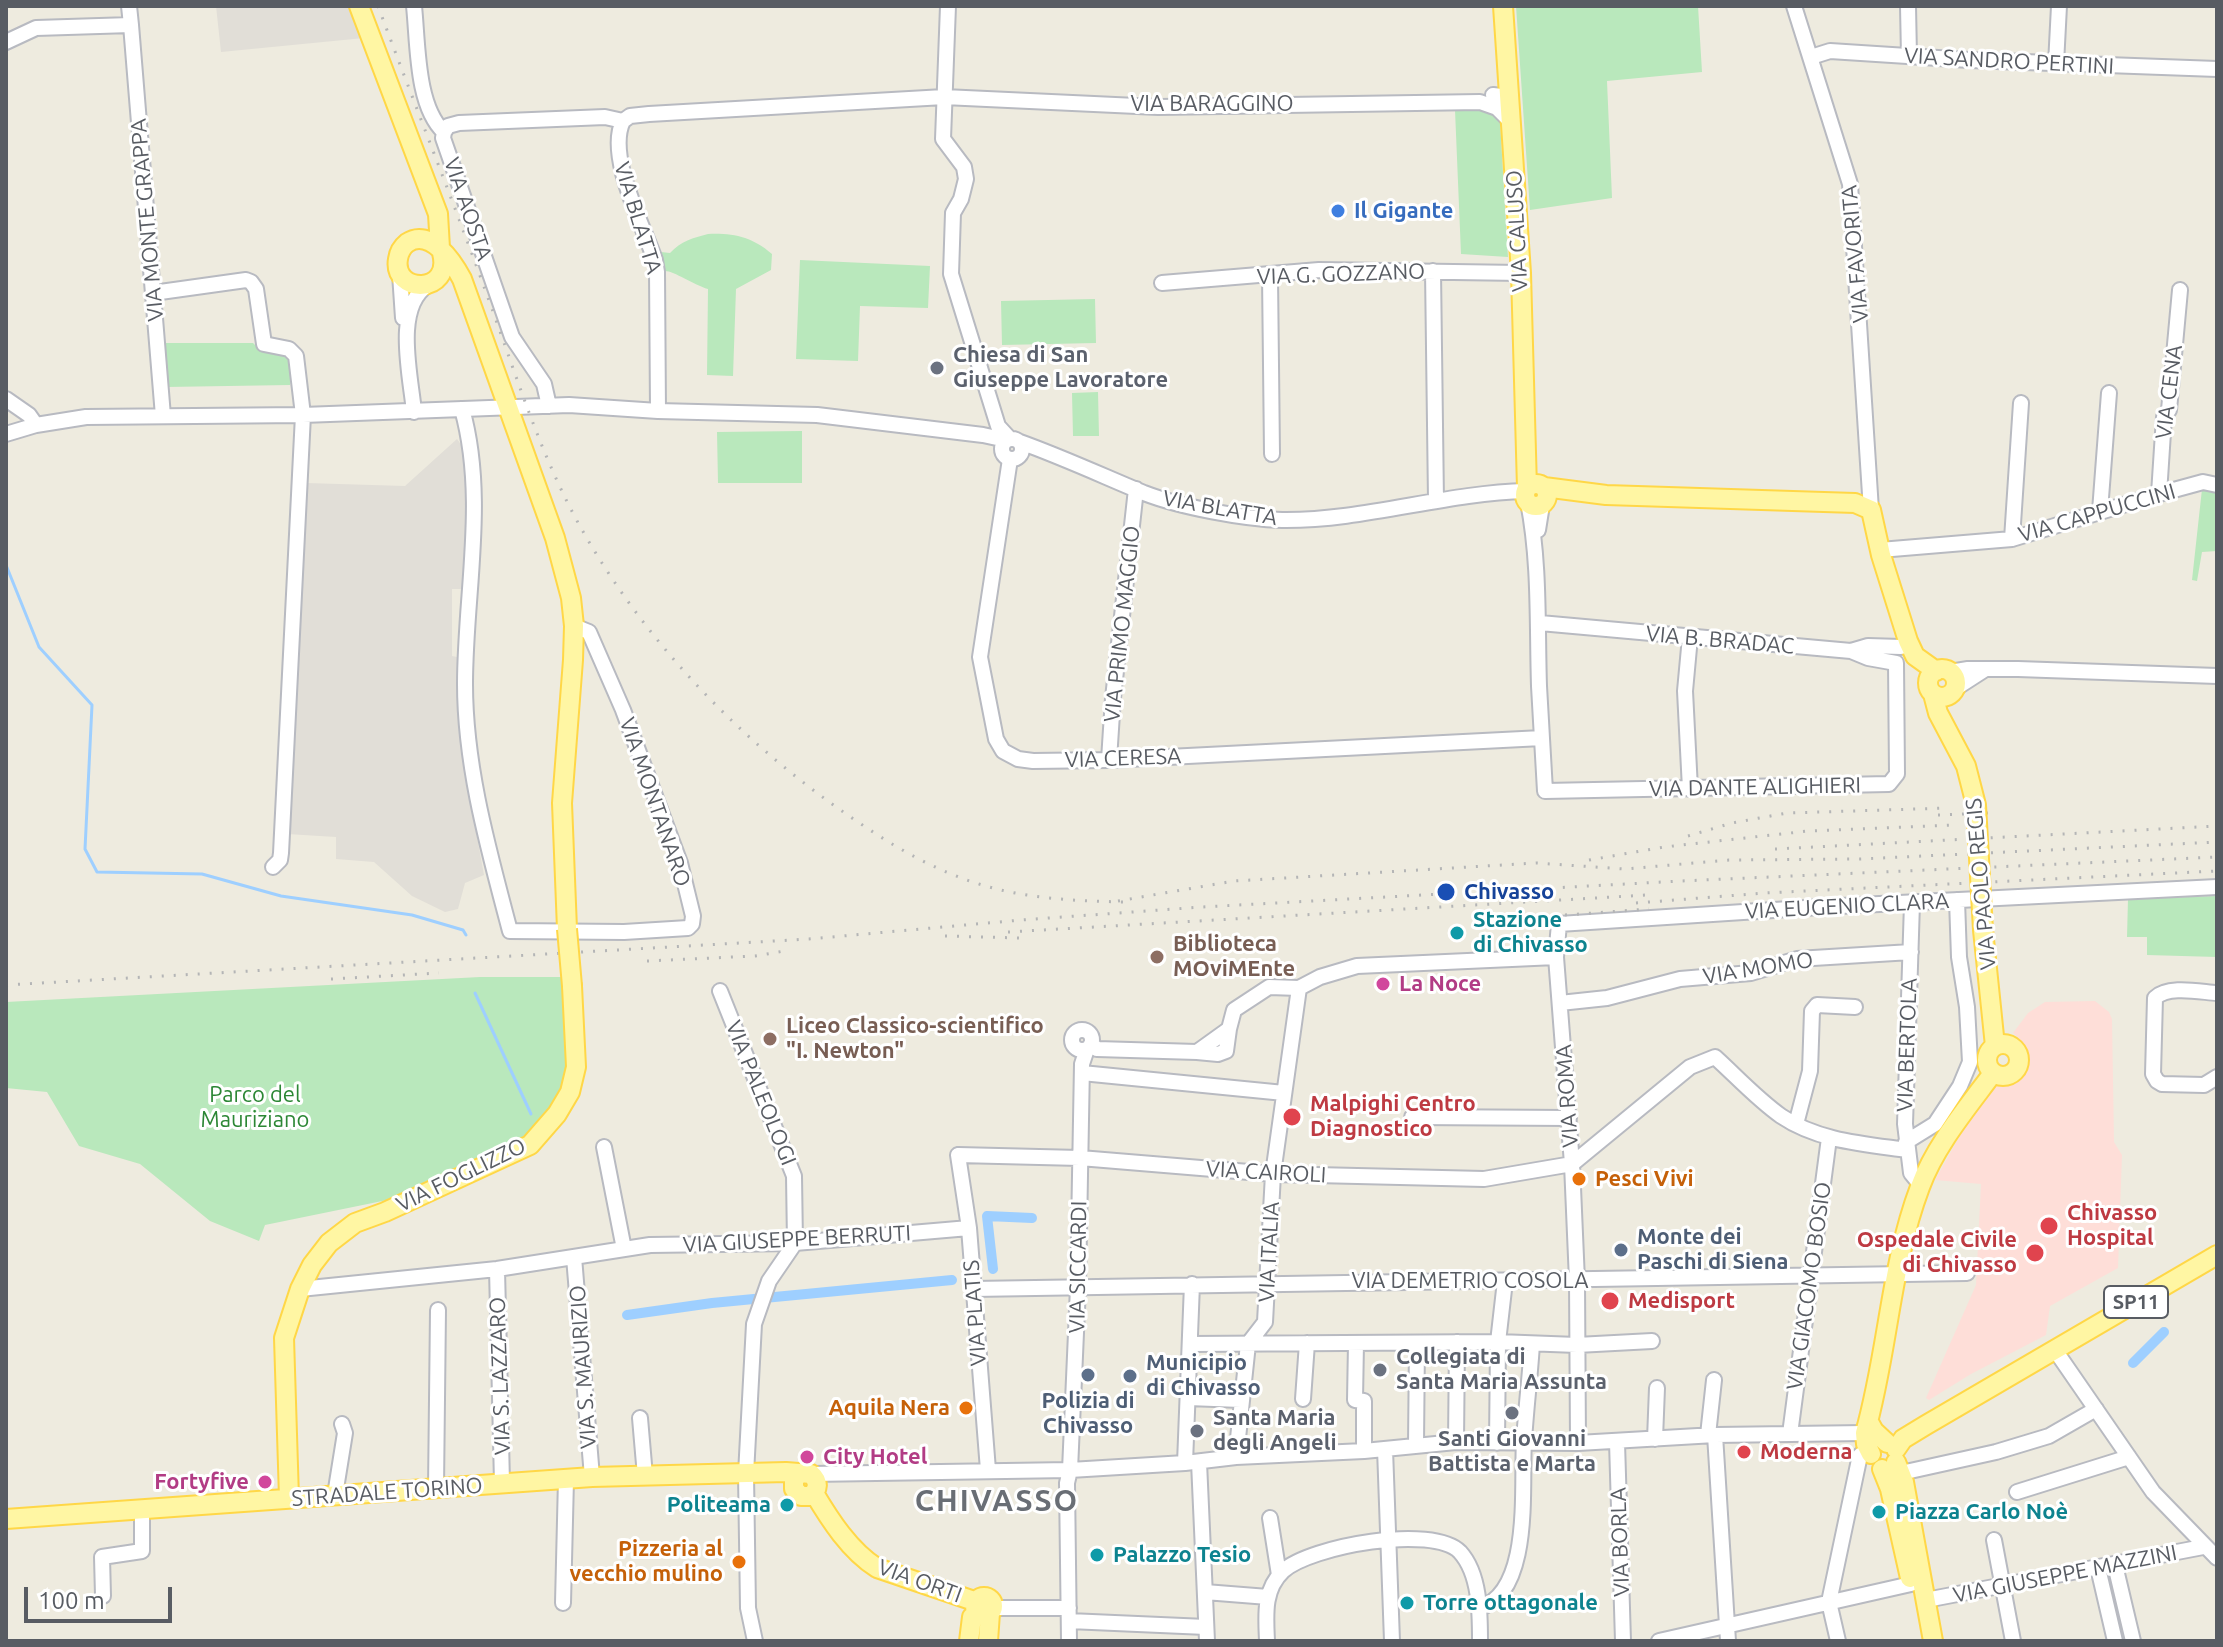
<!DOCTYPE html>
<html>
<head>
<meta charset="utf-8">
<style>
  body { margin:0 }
  #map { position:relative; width:2223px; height:1647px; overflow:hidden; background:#eeebdf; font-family:Ubuntu,sans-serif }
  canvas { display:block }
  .frame { position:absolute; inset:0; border:8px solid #585c63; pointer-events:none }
  .scale { position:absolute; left:24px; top:1587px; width:148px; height:36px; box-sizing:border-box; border:4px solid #585c63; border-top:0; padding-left:10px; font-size:24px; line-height:28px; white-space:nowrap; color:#585c63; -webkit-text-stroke:6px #fff; paint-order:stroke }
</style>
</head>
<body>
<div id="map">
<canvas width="2223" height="1647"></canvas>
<div class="frame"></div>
<div class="scale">100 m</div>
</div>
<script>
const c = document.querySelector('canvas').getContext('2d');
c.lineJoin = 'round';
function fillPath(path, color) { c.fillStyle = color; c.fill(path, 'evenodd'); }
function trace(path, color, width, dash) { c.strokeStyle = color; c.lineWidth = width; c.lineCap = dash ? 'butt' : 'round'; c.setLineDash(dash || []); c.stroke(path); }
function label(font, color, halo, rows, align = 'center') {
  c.font = font + ' Ubuntu,sans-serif'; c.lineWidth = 6; c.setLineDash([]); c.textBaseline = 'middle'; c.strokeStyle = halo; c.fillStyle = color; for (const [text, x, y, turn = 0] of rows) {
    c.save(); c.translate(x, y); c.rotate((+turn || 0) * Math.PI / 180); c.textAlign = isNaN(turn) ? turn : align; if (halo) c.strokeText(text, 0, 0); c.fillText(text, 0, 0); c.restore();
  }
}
const industrial = new Path2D(`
  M216,6H353L364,38L221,52Z
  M457,439L465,450L469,518L464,589H452V656L457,657L461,749L484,875L465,883L458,909L445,912L412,896L374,862L336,859V837L287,834L306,483L405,486Z`);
const medical = new Path2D(`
  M2095,1001L2109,1012L2112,1019L2114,1142L2122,1155L2118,1268L2050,1306L2046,1335L1971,1374L1929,1400L1926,1398L1976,1285L1981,1184L1935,1180L1979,1102L1995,1080L2012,1077L2018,1072L2022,1058L2019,1050V1038L2013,1033L2028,1013L2045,1002Z`);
const green = new Path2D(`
  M1516,6H1698L1702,72L1607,81L1612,198L1530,210Z
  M1455,110C1471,110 1489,106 1500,121L1508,257L1461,254Z
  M708,234C734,233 752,237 772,254L771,270L736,289L733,376L707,375L708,289C694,285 674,271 665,271L661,252L670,253C681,241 693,238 708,234Z
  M800,260L930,266L928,308L860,306L858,361L796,359Z
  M1095,299L1096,343L1002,345L1001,301Z
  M163,343H253C269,361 298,343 290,385L166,387Z
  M1098,392L1099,436H1073L1072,393Z
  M802,431V483H718L717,432Z
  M2202,489H2217V551L2202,552L2197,581L2192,580Z
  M2217,896V957L2147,955V937H2127L2128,899Z
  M480,977H565L573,1056L563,1099L527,1138L397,1198L265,1225L259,1241L210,1221L140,1164L79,1146L47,1092L6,1088V1002Z`);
const stream = new Path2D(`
  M6,565L39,647L92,705L85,849L97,872L202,874L281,896L412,915L463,930L466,935
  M475,993L531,1114`);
const canal = new Path2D(`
  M993,1269L987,1216L1032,1218
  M627,1315L712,1303L952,1280
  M2133,1363L2164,1332`);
const minor = new Path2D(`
  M129,6L131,25
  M414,6C418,43 416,106 444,132L443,138L512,337L544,384L549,406
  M948,6L943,139L964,167L966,179L961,199L953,213L951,274L998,426L1010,439
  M1794,6L1850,184L1871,510
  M1908,6L1909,56
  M6,42L36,28L131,25L163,416
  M1811,57L1830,51L1969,60L2217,69
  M2056,64L2059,6
  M1493,95L1509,97L1501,102
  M623,121C606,156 643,225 655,260L657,272L658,411
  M444,132L448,126L459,123L605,117L623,121L630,116L649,114L944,97L1158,107L1480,102L1497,108L1511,122
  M1433,271L1436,501
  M400,274L403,318
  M1270,276L1272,454
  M1162,283L1319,270L1521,273
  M153,293L246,280L251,282L256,289L264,344L289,349L296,356L303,415L281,853L280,860L273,867
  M6,399L29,415L36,425L86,417L303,415L569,405L658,411L817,415L983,435L1006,440
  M462,409C487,498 465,593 465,684C465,768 489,851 510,931L624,932L688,928L692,924L693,916L680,863L623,710L589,632L574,626
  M414,412C411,377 393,307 428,285
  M6,434L36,425
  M1002 449a10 10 0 1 1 20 0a10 10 0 1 1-20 0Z
  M1020,442C1062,457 1103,476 1144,493C1180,507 1244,519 1282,520C1364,521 1444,493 1526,491
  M1010,459L980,657L996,739L1003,751L1018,759L1033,761L1109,760L1542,738
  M2159,494L2164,417L2169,410L2180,290
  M1528,502C1540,563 1537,625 1539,686C1541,721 1543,756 1545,791L1889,784L1897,774L1896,663L1868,658L1851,651
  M2100,511L2109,393
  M1538,530L1542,505
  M2012,539L2021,403
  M1880,550L2012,539L2159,494L2203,482L2217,485
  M1540,623L1851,651L1868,646L1901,647
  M1950,672L1968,669H2018L2217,676
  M1953,690L1984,670
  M1109,760L1113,698L1136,489
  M1690,789L1685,691L1690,637
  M1912,903L1905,1124L1911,1173L1920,1184
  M720,991L794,1176L795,1243L769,1281L754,1324L746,1474L748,1608L755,1641
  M2217,993C2200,992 2168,985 2155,998L2153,1074L2157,1081L2162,1084L2204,1085L2217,1077
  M1560,1003L1607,998L1680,979L1751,973L1797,959L1911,952
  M1072 1040a10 10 0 1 1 20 0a10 10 0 1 1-20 0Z
  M1091,1044L1097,1049L1197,1052L1229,1029L1234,1010L1269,987L1299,988
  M1197,1052L1218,1054L1226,1051L1229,1029
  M1082,1073L1284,1093
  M1412,1117L1569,1118
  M1796,1124L1810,1071L1812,1011L1817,1005L1855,1007
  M1906,1142L1935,1124L1960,1086L1970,1062L1967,1007L1959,957L1957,900
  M604,1147L624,1249
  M574,1257L592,1477
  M497,1269L502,1483
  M300,1289L497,1269L650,1245L795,1243L969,1228
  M973,1289L1967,1273
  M1356,1343L1355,1400L1364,1401V1451
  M1190,1344L1498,1342L1577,1345L1652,1341
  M1248,1344L1265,1322L1273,1174L1299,988L1320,977L1357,966L1556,957
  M2055,1350L2153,1492L2217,1558
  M1188,1398L1241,1400
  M1303,1399L1307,1343
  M640,1418L645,1476
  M1790,1434L1829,1138
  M1708,1435L1714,1380
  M1715,1435L1728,1641
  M1655,1439L1657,1388
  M1456,1442L1457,1342
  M1617,1442L1623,1641
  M1497,1443L1498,1342L1505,1281
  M1578,1443L1577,1281L1572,1164L1556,957L1559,924L1820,907L2217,887
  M1416,1444L1417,1343
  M1385,1449L1392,1641
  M1236,1457L1248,1344
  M1199,1462L1207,1641
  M1185,1463L1192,1284
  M988,1470L969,1228L958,1155L1080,1158L1273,1174L1484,1179L1572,1164L1690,1067L1715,1057C1736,1076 1757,1099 1781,1116C1818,1141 1864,1144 1907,1150
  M1901,1473L1996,1452L2049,1436L2096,1409
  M811,1474L1070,1470L1185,1463L1236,1457L1364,1451L1456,1442L1578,1443L1715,1435L1865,1433
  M436,1488L438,1310
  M2017,1492L2129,1457
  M335,1495L345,1433L342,1424
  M1270,1518L1279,1575
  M1994,1540L2013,1641
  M2115,1565L2133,1641
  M2098,1568L2115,1641
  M1205,1592L1268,1597
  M103,1596L102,1557L142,1551V1509
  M1926,1600L2203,1547
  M563,1603L566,1479
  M993,1608H1069
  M1479,1608C1533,1593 1521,1485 1524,1441C1526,1409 1530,1376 1532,1344
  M1069,1621L1206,1627
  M1069,1641L1067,1483L1070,1470L1078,1287L1082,1064L1087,1049
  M1267,1641C1266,1616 1263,1590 1283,1571C1310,1546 1433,1524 1460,1552C1480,1574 1480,1613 1480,1641
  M1659,1641L1911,1584
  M1838,1641L1829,1602L1860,1455`);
const major = new Path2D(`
  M359,6L438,214L440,248
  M1503,6L1521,273L1527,488
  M442,253C453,295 392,294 398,259C399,252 402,247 407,243C430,227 453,262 462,279L555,538L571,598L574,626L573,660L562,803L567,929
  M1525 495a11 11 0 1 1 22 0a11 11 0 1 1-22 0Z
  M1544,487L1606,495L1855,503L1871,510L1881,555L1908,641L1915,656L1936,671
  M1928 683a14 14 0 1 1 28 0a14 14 0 1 1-28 0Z
  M1933,694L1938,713L1966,766L1976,805
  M1983,930L1995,1046
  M1987 1060a16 16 0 1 1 32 0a16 16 0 1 1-32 0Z
  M1869,1422L1874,1431L1887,1443
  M1896,1449L1903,1439L1926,1425L2217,1255
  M1871,1454L1866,1444L1865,1433C1888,1353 1890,1266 1920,1187C1935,1146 1967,1108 1993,1073
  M1896,1462L1904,1482L1933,1641
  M1882,1469L1890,1489L1910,1578
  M814,1493C830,1520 850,1551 877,1568L977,1602
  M289,1498L284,1338L300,1289L312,1265L329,1243L355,1223L385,1212L530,1145L557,1114L570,1092L576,1067L572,986
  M6,1519L592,1477L786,1472L811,1474C819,1481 819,1490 810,1496H801L794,1489V1479L801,1473
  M975 1606a9 9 0 1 1 18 0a9 9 0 1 1-18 0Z
  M969,1641L972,1617L979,1613
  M988,1641L990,1613`);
const rail = new Path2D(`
  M378,6C414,103 452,198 487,295C516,374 540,455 581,528C647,645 744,745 855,820C886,841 918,861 954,875C1009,898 1068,901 1127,902
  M1938,815L1988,813
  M1688,836L1732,823L1787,813L1949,808
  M1775,849L2217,826
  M1589,860L1664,847L1808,831L1953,825
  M1118,901L1234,881L1536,863L1625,869L1729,860L1860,859L2217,842
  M1636,903L1765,893L2217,871
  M1565,915L1649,909
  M1008,932L1647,895
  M945,936L1021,938
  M647,961L755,956L790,950
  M331,979L439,973
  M6,985L809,939L1021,920L1202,907L1681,881L2217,857`);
const majorBridge = new Path2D(`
  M1976,805L1983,930
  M567,929L572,986`);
const markers = [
  [1338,211,8,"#3f7fe0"],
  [937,368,8,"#6b7280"],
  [1446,892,10,"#1a4fb4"],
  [1457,933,8,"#0f9aa8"],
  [1157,957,8,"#8d6e63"],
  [1383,984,8,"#d1479c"],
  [770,1039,8,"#8d6e63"],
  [1292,1117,10,"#e0444e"],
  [1579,1179,8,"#e8710a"],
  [2049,1226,10,"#e0444e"],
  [1621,1250,8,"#5c6f8a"],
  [2035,1253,10,"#e0444e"],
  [1610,1301,10,"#e0444e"],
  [1380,1370,8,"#6b7280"],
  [1088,1375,8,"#5c6f8a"],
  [1130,1376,8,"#5c6f8a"],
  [966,1408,8,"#e8710a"],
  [1512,1413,8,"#6b7280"],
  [1197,1431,8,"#6b7280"],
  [1744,1452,8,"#e0444e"],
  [807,1457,8,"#d1479c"],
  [265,1482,8,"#d1479c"],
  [787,1505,8,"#0f9aa8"],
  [1879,1512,8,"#0f9aa8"],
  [1097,1555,8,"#0f9aa8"],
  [739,1562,8,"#e8710a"],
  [1407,1603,8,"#0f9aa8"]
];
const shields = [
  [2136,1302,64]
];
const shieldNames = [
  ["SP11",2136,1302]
];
const streetNames = [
  ["VIA SANDRO PERTINI",2009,61,3],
  ["VIA BARAGGINO",1212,104],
  ["VIA AOSTA",468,209,71],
  ["VIA BLATTA",638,218,73],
  ["VIA MONTE GRAPPA",147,220,-95],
  ["VIA CALUSO",1517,231,-93],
  ["VIA FAVORITA",1855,254,-95],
  ["VIA G. GOZZANO",1341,274,-2],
  ["VIA CENA",2169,392,-83],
  ["VIA BLATTA",1220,508,10],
  ["VIA CAPPUCCINI",2097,513,-16],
  ["VIA PRIMO MAGGIO",1122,624,-84],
  ["VIA B. BRADAC",1720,640,5],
  ["VIA CERESA",1123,758,-2],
  ["VIA DANTE ALIGHIERI",1755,787,-1],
  ["VIA MONTANARO",655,802,71],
  ["VIA PAOLO REGIS",1981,884,-95],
  ["VIA EUGENIO CLARA",1847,906,-3],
  ["VIA MOMO",1758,968,-9],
  ["VIA BERTOLA",1907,1045,-88],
  ["VIA PALEOLOGI",761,1093,68],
  ["VIA ROMA",1567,1096,-94],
  ["VIA CAIROLI",1266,1172,3],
  ["VIA FOGLIZZO",461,1175,-26],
  ["VIA GIUSEPPE BERRUTI",797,1239,-3],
  ["VIA ITALIA",1269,1252,-87],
  ["VIA SICCARDI",1078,1267,-89],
  ["VIA DEMETRIO COSOLA",1470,1281],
  ["VIA GIACOMO BOSIO",1809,1286,-82],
  ["VIA PLATIS",975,1313,-94],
  ["VIA S. MAURIZIO",583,1367,-94],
  ["VIA S. LAZZARO",500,1376,-92],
  ["STRADALE TORINO",387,1492,-4],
  ["VIA BORLA",1620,1542,-92],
  ["VIA GIUSEPPE MAZZINI",2065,1574,-11],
  ["VIA ORTI",920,1581,20]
];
const shopNames = [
  ["Il Gigante",1354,211]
];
const worshipNames = [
  ["Chiesa di San",953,355],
  ["Giuseppe Lavoratore",953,380],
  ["Collegiata di",1396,1357],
  ["Santa Maria Assunta",1396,1382],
  ["Santa Maria",1213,1418],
  ["degli Angeli",1213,1443],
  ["Santi Giovanni",1512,1439,"center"],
  ["Battista e Marta",1512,1464,"center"]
];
const transitNames = [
  ["Chivasso",1464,892]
];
const cultureNames = [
  ["Stazione",1473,920],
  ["di Chivasso",1473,945],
  ["Politeama",771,1505,"right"],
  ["Piazza Carlo Noè",1895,1512],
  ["Palazzo Tesio",1113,1555],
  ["Torre ottagonale",1423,1603]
];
const educationNames = [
  ["Biblioteca",1173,944],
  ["MOviMEnte",1173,969],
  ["Liceo Classico-scientifico",786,1026],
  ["\"I. Newton\"",786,1051]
];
const hotelNames = [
  ["La Noce",1399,984],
  ["City Hotel",823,1457],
  ["Fortyfive",249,1482,"right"]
];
const parkNames = [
  ["Parco del",255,1095],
  ["Mauriziano",255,1120]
];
const healthNames = [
  ["Malpighi Centro",1310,1104],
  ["Diagnostico",1310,1129],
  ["Chivasso",2067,1213],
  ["Hospital",2067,1238],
  ["Ospedale Civile",2017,1240,"right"],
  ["di Chivasso",2017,1265,"right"],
  ["Medisport",1628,1301],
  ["Moderna",1760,1452]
];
const foodNames = [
  ["Pesci Vivi",1595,1179,"left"],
  ["Aquila Nera",950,1408],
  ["Pizzeria al",723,1549],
  ["vecchio mulino",723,1574]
];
const serviceNames = [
  ["Monte dei",1637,1237],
  ["Paschi di Siena",1637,1262],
  ["Municipio",1146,1363],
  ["di Chivasso",1146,1388],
  ["Polizia di",1088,1401,"center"],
  ["Chivasso",1088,1426,"center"]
];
const districtNames = [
  ["CHIVASSO",997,1501]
];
fillPath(industrial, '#e1ded7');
fillPath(medical, '#feded8');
fillPath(green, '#b9e8bc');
trace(stream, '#9ecfff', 3);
trace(canal, '#9ecfff', 10);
trace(minor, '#b8bac1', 18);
trace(major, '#ffd747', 22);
trace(minor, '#fff', 14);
trace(major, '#fff6a3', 18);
trace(rail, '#b4b5b6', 3, [2, 10]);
trace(majorBridge, '#ffd747', 22, []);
trace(majorBridge, '#fff6a3', 18);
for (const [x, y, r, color] of markers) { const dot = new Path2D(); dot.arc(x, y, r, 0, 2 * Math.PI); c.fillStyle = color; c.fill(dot); trace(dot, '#fff', 3); }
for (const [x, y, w] of shields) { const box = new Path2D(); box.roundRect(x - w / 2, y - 16, w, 32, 6); c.fillStyle = '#fff'; c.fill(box); trace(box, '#585c63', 2); }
label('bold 20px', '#585c63', null, shieldNames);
label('22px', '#585c63', '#fff', streetNames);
label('bold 22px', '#366cbe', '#fff', shopNames, 'left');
label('bold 22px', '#5b616d', '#fff', worshipNames, 'left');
label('bold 22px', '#164399', '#fff', transitNames, 'left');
label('bold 22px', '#0d838f', '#fff', cultureNames, 'left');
label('bold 22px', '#785e54', '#fff', educationNames, 'left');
label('bold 22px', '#b23c85', '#fff', hotelNames, 'left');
label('22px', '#2c8735', '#fff', parkNames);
label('bold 22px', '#be3a42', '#fff', healthNames, 'left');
label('bold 22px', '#c56008', '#fff', foodNames, 'right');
label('bold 22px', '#4e5e75', '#fff', serviceNames, 'left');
c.letterSpacing = '2px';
label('bold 30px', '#696e75', '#fff', districtNames);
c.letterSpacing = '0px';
</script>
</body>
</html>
